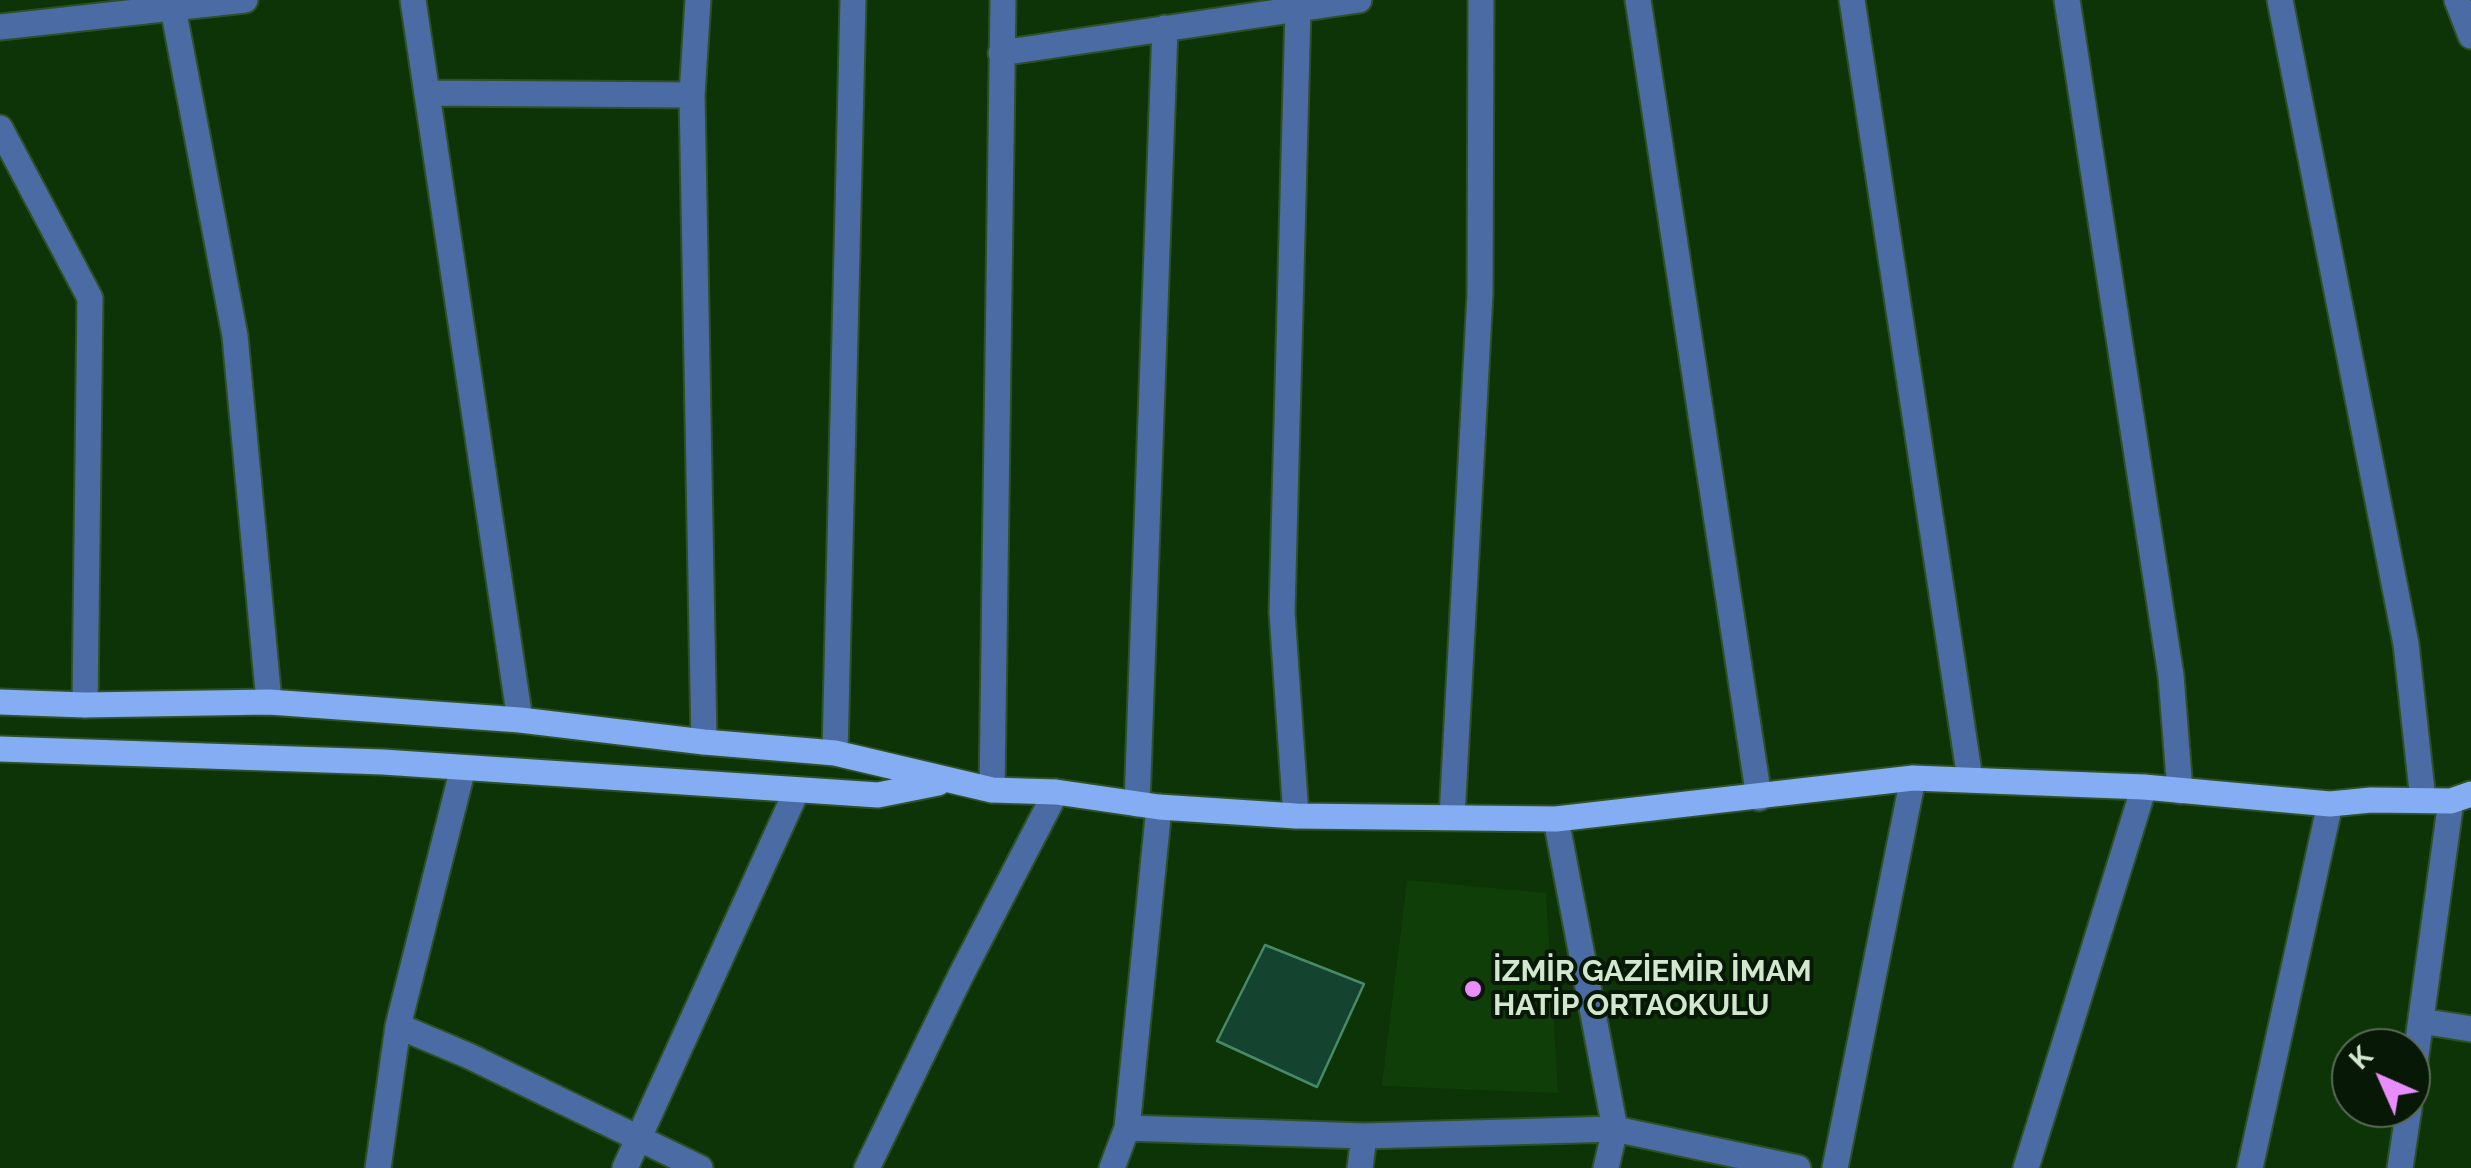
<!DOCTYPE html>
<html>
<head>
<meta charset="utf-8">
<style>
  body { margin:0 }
  #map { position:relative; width:2471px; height:1168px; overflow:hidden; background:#0d3406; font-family:Raleway,sans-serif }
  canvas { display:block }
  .north { position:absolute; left:2331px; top:1028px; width:100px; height:100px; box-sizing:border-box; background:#081806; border:2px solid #596b56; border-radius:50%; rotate:315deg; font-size:28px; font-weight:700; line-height:40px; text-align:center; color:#d2e8ce }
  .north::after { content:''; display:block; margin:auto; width:35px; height:45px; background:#ea8dfc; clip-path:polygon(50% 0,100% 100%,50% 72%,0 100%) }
</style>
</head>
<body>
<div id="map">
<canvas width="2471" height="1168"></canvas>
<div class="north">K</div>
</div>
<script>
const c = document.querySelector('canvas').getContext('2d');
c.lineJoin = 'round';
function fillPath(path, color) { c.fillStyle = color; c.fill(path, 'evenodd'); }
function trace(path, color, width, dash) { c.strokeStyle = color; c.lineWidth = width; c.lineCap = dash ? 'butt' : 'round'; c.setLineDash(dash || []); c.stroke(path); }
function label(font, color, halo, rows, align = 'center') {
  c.font = font + ' Raleway,sans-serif'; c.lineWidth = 8; c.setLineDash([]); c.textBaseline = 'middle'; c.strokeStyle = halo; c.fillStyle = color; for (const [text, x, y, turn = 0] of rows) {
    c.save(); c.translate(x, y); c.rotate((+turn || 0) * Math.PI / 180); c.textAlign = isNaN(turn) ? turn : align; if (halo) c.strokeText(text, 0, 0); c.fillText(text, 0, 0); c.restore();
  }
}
const built = new Path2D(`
  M1407,880L1546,893L1558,1093L1382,1086Z`);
const building = new Path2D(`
  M1265,945L1364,984L1317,1087L1217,1041Z`);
const minor = new Path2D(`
  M413,0L520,720
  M698,0L692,95L704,742
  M1638,0L1759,798
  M1852,0L1970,779
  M2067,0L2171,676L2180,791
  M2280,0L2406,644L2423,800
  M2457,0L2471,36
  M173,8L235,336L269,702
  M0,27L245,0
  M1001,53L1359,0
  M428,93L692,95
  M0,128L90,298L85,705
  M835,753L853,0
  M992,790L1003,0
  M1137,804L1165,28
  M1296,816L1282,612L1298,9
  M1452,817L1480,294L1481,0
  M1556,819L1615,1129L1606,1168
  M2421,1021L2471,1029
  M398,1026L469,1056L700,1168
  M2411,1091L2451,801
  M1127,1128L1364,1136L1615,1129L1798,1168
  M378,1168L398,1026L463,768
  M625,1168L797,790
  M867,1168L961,975L1056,792
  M1112,1168L1127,1128L1159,807
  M1360,1168L1364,1136
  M1835,1168L1913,778
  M2026,1168L2144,787
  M2250,1168L2330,804
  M2400,1168L2409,1108`);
const major = new Path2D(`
  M0,702L85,705L269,702L520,720L704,742L835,753L992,790L1056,792L1159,807L1296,816L1556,819L1913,778L2144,787L2330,804L2371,800L2451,801L2471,794
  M0,749L383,762L878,795L938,783`);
const markers = [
  [1473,989,10,"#ea8dfc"]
];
const poiNames = [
  ["İZMİR GAZİEMİR İMAM",1493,972],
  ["HATİP ORTAOKULU",1493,1006]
];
fillPath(built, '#103e08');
fillPath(building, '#14442f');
trace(building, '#478969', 2.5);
trace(minor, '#2d5126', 29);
trace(major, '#2d5126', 29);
trace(minor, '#4b6ba5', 25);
trace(major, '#84adf4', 25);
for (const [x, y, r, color] of markers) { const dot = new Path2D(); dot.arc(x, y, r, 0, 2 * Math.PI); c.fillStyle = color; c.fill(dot); trace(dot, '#081806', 4); }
label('bold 30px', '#d2e8ce', '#081806', poiNames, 'left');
</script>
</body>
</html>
